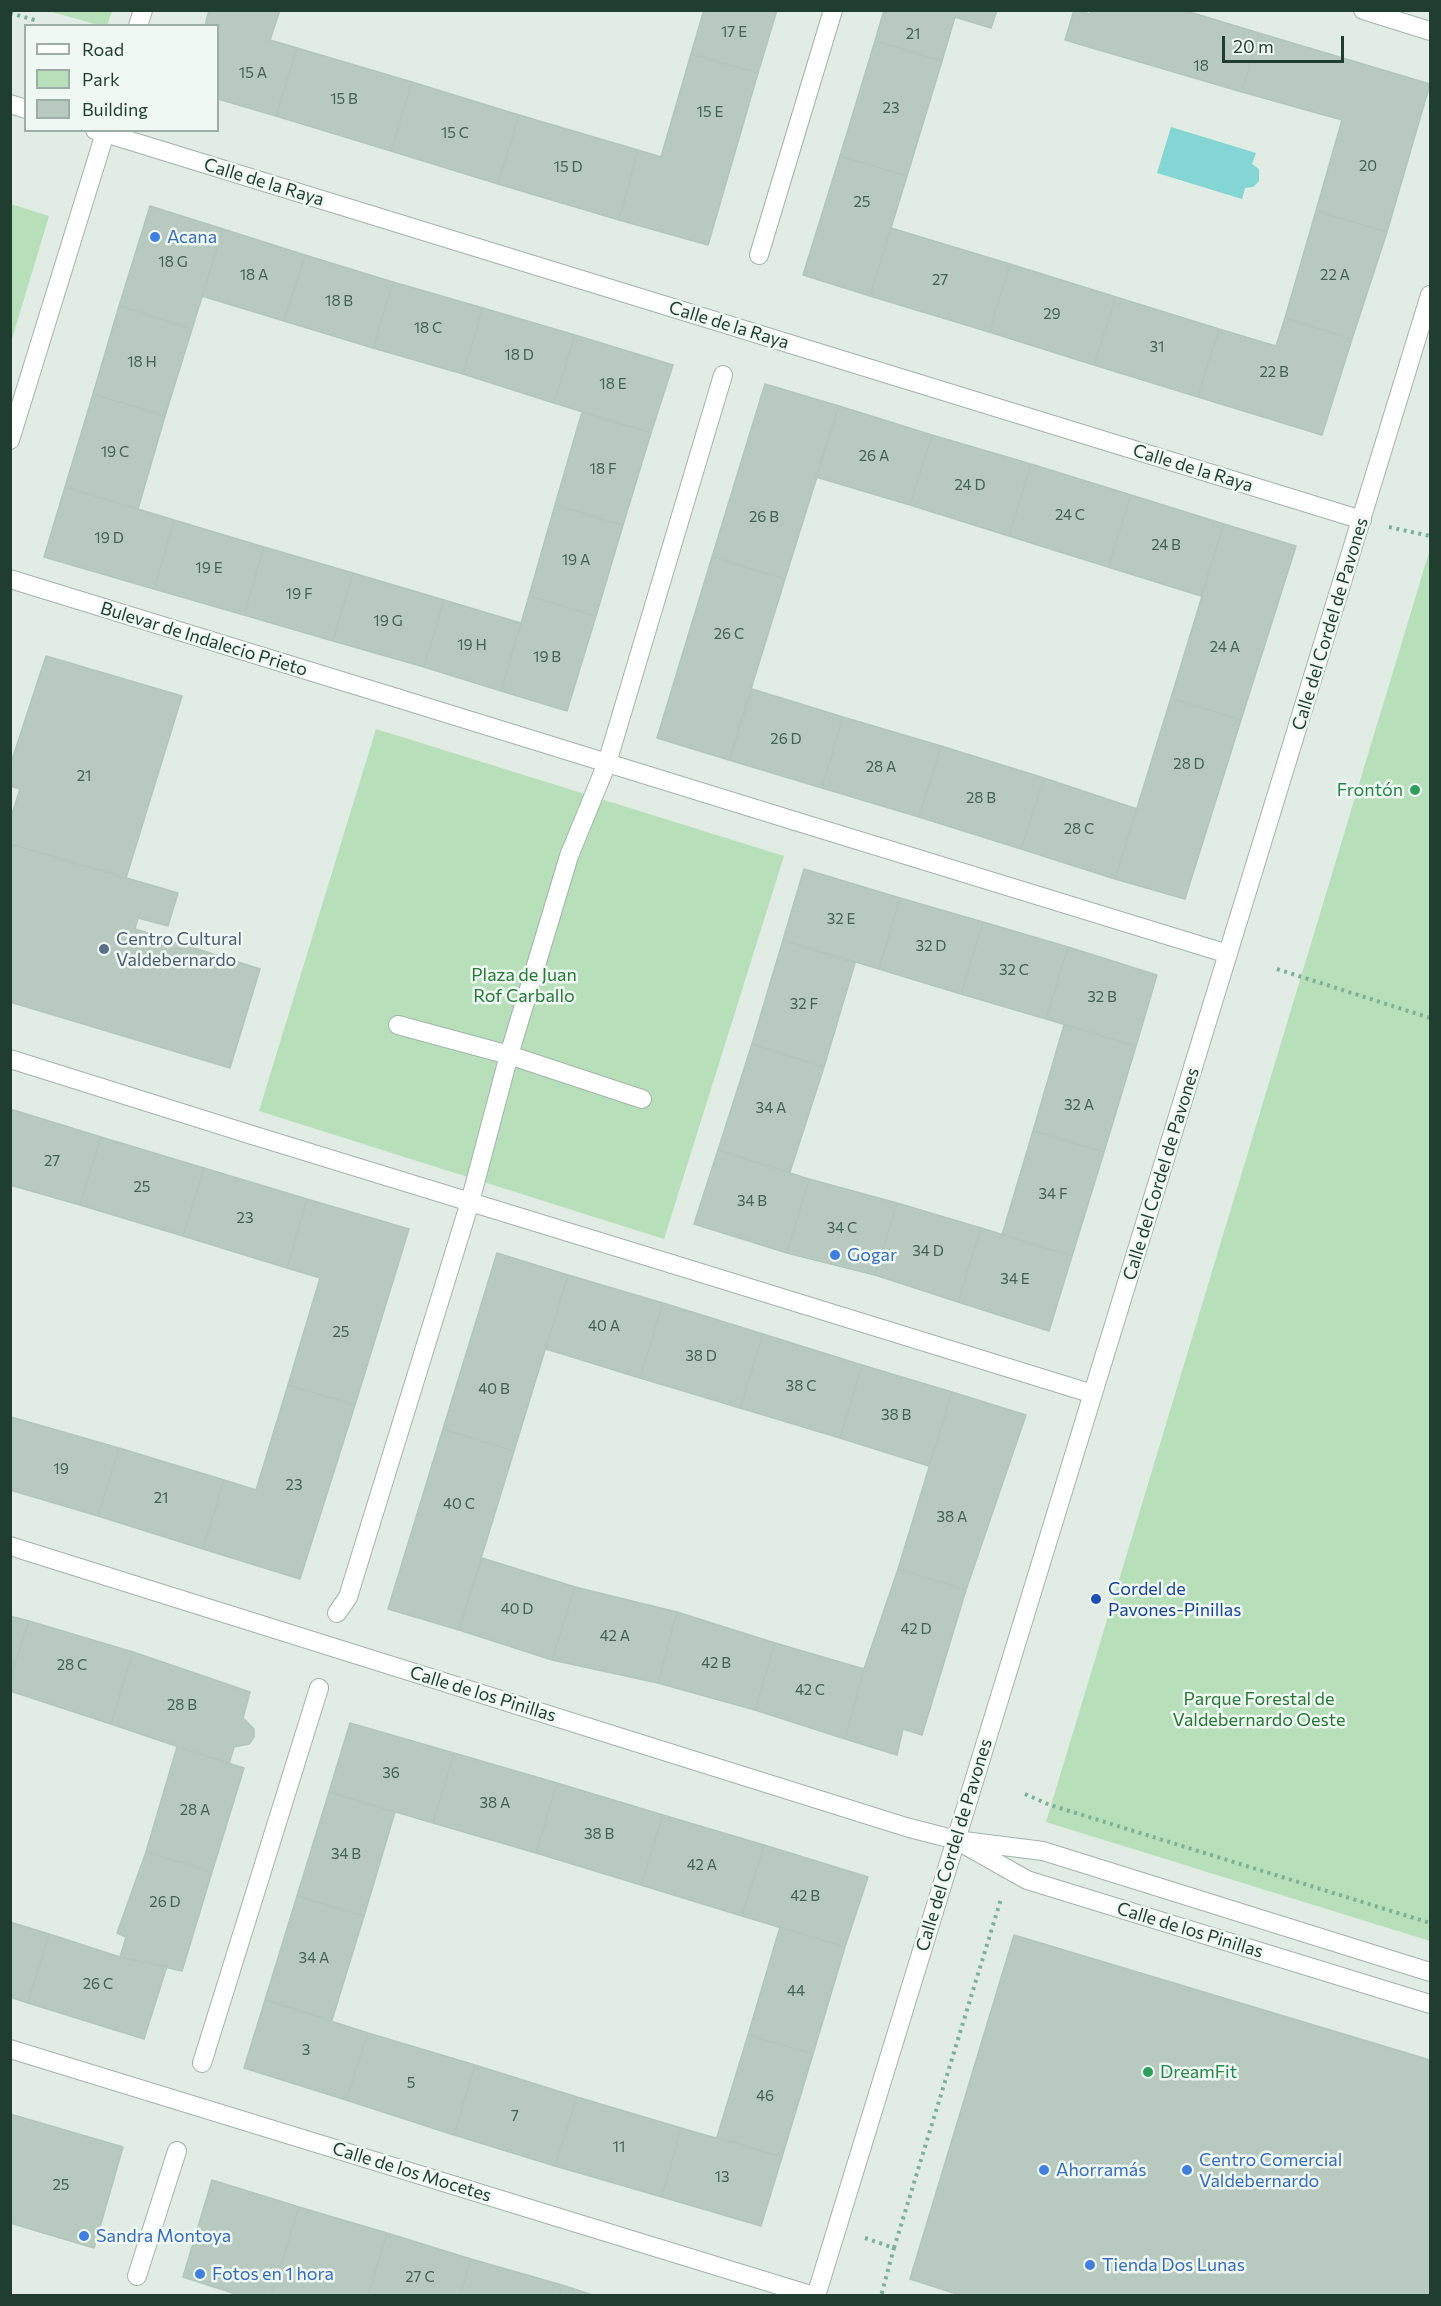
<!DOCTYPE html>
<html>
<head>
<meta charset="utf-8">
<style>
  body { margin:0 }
  #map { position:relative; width:1441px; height:2306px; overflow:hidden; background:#e0ece4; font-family:Commissioner,sans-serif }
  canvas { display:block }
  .frame { position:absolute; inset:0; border:12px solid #1f3e30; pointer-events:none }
  .legend { position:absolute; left:24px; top:24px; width:195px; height:108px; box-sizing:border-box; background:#f0f8f3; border:2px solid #9caea5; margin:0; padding:8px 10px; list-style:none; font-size:18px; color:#1f3e30 }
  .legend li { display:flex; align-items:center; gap:12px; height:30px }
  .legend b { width:30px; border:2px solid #9caea5 }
  .scale { position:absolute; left:1222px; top:36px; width:122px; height:27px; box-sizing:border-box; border:3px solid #1f3e30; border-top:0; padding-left:8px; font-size:18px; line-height:21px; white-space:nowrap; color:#1f3e30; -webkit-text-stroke:4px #f0f8f3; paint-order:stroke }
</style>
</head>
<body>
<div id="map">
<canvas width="1441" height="2306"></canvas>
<div class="frame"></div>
<ul class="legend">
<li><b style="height:8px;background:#fff"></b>Road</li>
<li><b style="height:16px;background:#b7dfba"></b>Park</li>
<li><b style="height:16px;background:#b8cabf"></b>Building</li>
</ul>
<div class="scale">20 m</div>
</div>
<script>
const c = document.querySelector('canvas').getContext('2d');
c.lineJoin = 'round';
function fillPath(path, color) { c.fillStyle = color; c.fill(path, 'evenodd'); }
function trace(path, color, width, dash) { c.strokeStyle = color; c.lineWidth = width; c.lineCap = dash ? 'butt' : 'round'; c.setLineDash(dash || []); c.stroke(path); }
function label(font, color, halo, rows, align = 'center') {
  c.font = font + ' Commissioner,sans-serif'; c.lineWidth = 5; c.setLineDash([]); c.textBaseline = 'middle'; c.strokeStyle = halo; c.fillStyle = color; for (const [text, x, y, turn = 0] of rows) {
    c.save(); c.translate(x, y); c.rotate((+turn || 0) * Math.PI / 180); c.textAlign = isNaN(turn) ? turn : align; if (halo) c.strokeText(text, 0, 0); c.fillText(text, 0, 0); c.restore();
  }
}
const green = new Path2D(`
  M49,11H112L107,26L98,25Z
  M11,204L49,216L11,342L10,204Z
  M1430,549V1941L1046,1822Z
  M376,729L784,856L664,1239L259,1111Z`);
const water = new Path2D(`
  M1171,127L1256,153L1252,164L1259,169V181L1253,187L1245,188L1242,199L1157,173Z`);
const building = new Path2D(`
  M209,10H280L270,40L297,48L276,116L218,99V26H205Z
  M704,10H777L758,73L691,54Z
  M884,10H997L991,28L955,17L942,61L875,41Z
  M1074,10L1090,14L1091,10H1183L1259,33L1242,92L1065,40Z
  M1259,33L1430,84L1387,232L1316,211L1342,120L1242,92Z
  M875,41L942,61L907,176L840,156Z
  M297,48L412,82L391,151L276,116Z
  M691,54L758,73L708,245L619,220L638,150L661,157Z
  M412,82L519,115L498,184L391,151Z
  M519,115L638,150L619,220L498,184Z
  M840,156L907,176L870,296L803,275Z
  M150,206L223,229L192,329L119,306Z
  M1316,211L1387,232L1352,339L1285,318Z
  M891,228L1010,264L989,332L870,296Z
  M223,229L305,255L284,321L202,296Z
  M305,255L393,282L373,348L284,321Z
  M1010,264L1116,297L1094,365L989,332Z
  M393,282L483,308L463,374L373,348Z
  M1116,297L1219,329L1198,397L1094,365Z
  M119,306L192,329L165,416L93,394Z
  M483,308L575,335L554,403L463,374Z
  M1285,318L1352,339L1322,435L1198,397L1219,329L1276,346Z
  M575,335L673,365L651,433L554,403Z
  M765,384L839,406L785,579L712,557Z
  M93,394L165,416L138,509L65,487Z
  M839,406L932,435L910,505L816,477Z
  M582,412L651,433L623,525L555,505Z
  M932,435L1031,464L1009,536L910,505Z
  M1031,464L1131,495L1108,567L1009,536Z
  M65,487L174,520L154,589L44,557Z
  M1131,495L1224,524L1201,596L1108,567Z
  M555,505L623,525L596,616L529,596Z
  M174,520L264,547L244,615L154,589Z
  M1224,524L1296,546L1241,720L1171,698Z
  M264,547L353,573L333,641L244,615Z
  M712,557L785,579L729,760L657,738Z
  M353,573L444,600L424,667L333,641Z
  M529,596L596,616L567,711L501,691Z
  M444,600L521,623L501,691L424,667Z
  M46,656L182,696L126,878L10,844V820L20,789L10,786V766Z
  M752,689L843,717L822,788L729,760Z
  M1171,698L1241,720L1185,899L1115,879Z
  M843,717L941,746L919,817L822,788Z
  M941,746L1044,778L1021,849L919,817Z
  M1044,778L1137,809L1115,879L1021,849Z
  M10,844L178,893L168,926L138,918L135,929L260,969L230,1068L10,1002Z
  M804,869L900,898L879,969L783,940Z
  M900,898L983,922L961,994L879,969Z
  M983,922L1068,947L1046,1019L961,994Z
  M783,940L855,963L824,1067L752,1044Z
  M1068,947L1157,975L1136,1046L1046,1019Z
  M1064,1025L1136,1046L1104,1152L1033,1131Z
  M752,1044L824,1067L790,1172L718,1150Z
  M10,1109L101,1137L80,1205L10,1185Z
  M1033,1131L1104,1152L1072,1256L1002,1235Z
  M101,1137L204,1168L183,1236L80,1205Z
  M718,1150L809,1179L787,1253L694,1224Z
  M204,1168L307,1199L287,1268L183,1236Z
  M809,1179L897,1203L875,1275L787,1253Z
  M307,1199L409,1229L355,1405L288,1385L320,1278L287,1268Z
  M897,1203L981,1228L958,1302L875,1275Z
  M981,1228L1072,1256L1049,1331L958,1302Z
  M497,1253L568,1275L514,1451L443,1429Z
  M568,1275L663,1303L640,1378L546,1349Z
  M663,1303L763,1334L740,1408L640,1378Z
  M763,1334L862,1365L840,1438L740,1408Z
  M862,1365L952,1392L929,1466L840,1438Z
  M288,1385L355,1405L300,1579L203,1549L224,1480L256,1490Z
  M952,1392L1026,1415L966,1590L898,1569Z
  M11,1417L119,1448L98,1516L10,1490Z
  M443,1429L514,1451L459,1630L388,1609Z
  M119,1448L224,1480L203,1549L98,1516Z
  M482,1558L575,1587L552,1660L459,1630Z
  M898,1569L966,1590L922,1735L903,1729L897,1755L845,1739L864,1669Z
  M575,1587L677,1612L658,1683L552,1660Z
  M677,1612L775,1643L755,1710L658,1683Z
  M10,1616L29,1621L10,1679Z
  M29,1621L133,1652L111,1724L10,1691V1679Z
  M775,1643L864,1669L845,1739L755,1710Z
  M133,1652L250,1692L243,1718L254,1729V1737L249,1744L234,1747L229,1764L111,1724Z
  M350,1723L454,1753L433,1823L329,1792Z
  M177,1747L244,1768L212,1872L146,1852Z
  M454,1753L557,1783L536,1853L433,1823Z
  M557,1783L663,1815L641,1885L536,1853Z
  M329,1792L395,1812L364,1916L297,1896Z
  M663,1815L764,1845L742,1916L641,1885Z
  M764,1845L868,1877L845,1947L742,1916Z
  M146,1852L212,1872L182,1971L120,1957L126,1937L117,1933Z
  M297,1896L364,1916L332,2020L265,2000Z
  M10,1922L49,1934L28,2003L10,1997Z
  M780,1927L845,1947L813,2054L748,2035Z
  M49,1934L120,1957L167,1966L144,2039L28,2003Z
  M1014,1935L1430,2060V2296H963L910,2279Z
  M265,2000L368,2033L346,2100L244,2068Z
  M368,2033L475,2065L454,2135L346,2100Z
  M748,2035L813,2054L782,2157L717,2137Z
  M475,2065L577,2097L555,2166L454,2135Z
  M577,2097L681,2128L662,2197L555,2166Z
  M10,2114L123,2147L94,2248L10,2223Z
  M681,2128L782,2157L761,2226L662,2197Z
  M212,2180L299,2207L271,2296H242L183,2277Z
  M299,2207L387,2233L368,2296H271Z
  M387,2233L471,2259L460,2296H368Z
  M471,2259L562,2285L559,2296H460Z
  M562,2285L596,2296H559Z`);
const path = new Path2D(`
  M10,13L38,21
  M1389,527L1430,536
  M1277,969L1430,1018
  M1025,1794L1050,1805L1430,1923
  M865,2238L894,2248L881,2296
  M894,2248L1001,1899`);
const pedestrian = new Path2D(`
  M759,255L833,10
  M397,698L795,821
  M398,1025L509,1055L642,1099
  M252,1135L672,1264
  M337,1613L348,1597L470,1202L509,1055L569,856L607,763L723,375
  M202,2063L319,1688
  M137,2276L177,2151`);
const minor = new Path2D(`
  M1363,10L1430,31
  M10,104L26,109
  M95,130L1362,520
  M10,579L397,698
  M795,821L1228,954
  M10,1059L252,1135
  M672,1264L1093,1394
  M10,1546L906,1827L956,1840L1043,1851L1430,1972
  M965,1845L1027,1880L1430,2004
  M10,2049L814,2296
  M816,2296L1430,295`);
const tertiary = new Path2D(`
  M138,26L143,10
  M10,440L106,130`);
const markers = [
  [155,237,6,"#3f7fe0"],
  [1415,790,6,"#2e9e5b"],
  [104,949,6,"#5c6f8a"],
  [835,1255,6,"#3f7fe0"],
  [1096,1599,6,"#1a4fb4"],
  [1148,2072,6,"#2e9e5b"],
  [1044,2170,6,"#3f7fe0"],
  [1187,2170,6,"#3f7fe0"],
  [84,2236,6,"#3f7fe0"],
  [1090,2265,6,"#3f7fe0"],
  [200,2274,6,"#3f7fe0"]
];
const numberNames = [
  ["17 E",734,32],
  ["21",913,34],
  ["18",1201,66],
  ["15 A",253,73],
  ["15 B",344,99],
  ["23",891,108],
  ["15 E",710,112],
  ["15 C",455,133],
  ["20",1368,166],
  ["15 D",568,167],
  ["25",862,202],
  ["18 G",173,262],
  ["18 A",254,275],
  ["22 A",1335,275],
  ["27",940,280],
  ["18 B",339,301],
  ["29",1052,314],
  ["18 C",428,328],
  ["31",1157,347],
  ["18 D",519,355],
  ["18 H",142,362],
  ["22 B",1274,372],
  ["18 E",613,384],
  ["19 C",115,452],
  ["26 A",874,456],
  ["18 F",603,469],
  ["24 D",970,485],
  ["24 C",1070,515],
  ["26 B",764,517],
  ["19 D",109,538],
  ["24 B",1166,545],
  ["19 A",576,560],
  ["19 E",209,568],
  ["19 F",299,594],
  ["19 G",388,621],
  ["26 C",729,634],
  ["19 H",472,645],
  ["24 A",1225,647],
  ["19 B",547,657],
  ["26 D",786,739],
  ["28 D",1189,764],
  ["28 A",881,767],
  ["21",84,776],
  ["28 B",981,798],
  ["28 C",1079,829],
  ["32 E",841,919],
  ["32 D",931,946],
  ["32 C",1014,970],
  ["32 B",1102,997],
  ["32 F",804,1004],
  ["32 A",1079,1105],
  ["34 A",771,1108],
  ["27",52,1161],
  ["25",142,1187],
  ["34 F",1053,1194],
  ["34 B",752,1201],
  ["23",245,1218],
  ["34 C",842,1228],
  ["34 D",928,1251],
  ["34 E",1015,1279],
  ["40 A",604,1326],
  ["25",341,1332],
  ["38 D",701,1356],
  ["38 C",801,1386],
  ["40 B",494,1389],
  ["38 B",896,1415],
  ["19",61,1469],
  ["23",294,1485],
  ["21",161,1498],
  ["40 C",459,1504],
  ["38 A",952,1517],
  ["40 D",517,1609],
  ["42 D",916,1629],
  ["42 A",615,1636],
  ["42 B",716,1663],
  ["28 C",72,1665],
  ["42 C",810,1690],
  ["28 B",182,1705],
  ["36",391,1773],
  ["38 A",495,1803],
  ["28 A",195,1810],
  ["38 B",599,1834],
  ["34 B",346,1854],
  ["42 A",702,1865],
  ["42 B",805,1896],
  ["26 D",165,1902],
  ["34 A",314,1958],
  ["26 C",98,1984],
  ["44",796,1991],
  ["3",306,2050],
  ["5",411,2083],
  ["46",765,2096],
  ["7",515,2116],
  ["11",619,2147],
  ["13",722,2177],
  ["25",61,2185],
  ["27 C",420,2277]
];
const streetNames = [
  ["Calle de la Raya",264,182,17],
  ["Calle de la Raya",729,325,17],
  ["Calle de la Raya",1193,468,17],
  ["Calle del Cordel de Pavones",1330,624,-73],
  ["Bulevar de Indalecio Prieto",204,639,17],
  ["Calle del Cordel de Pavones",1161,1174,-73],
  ["Calle de los Pinillas",483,1694,17],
  ["Calle del Cordel de Pavones",954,1845,-73],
  ["Calle de los Pinillas",1190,1930,17],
  ["Calle de los Mocetes",412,2172,17]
];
const shopNames = [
  ["Acana",167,237],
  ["Gogar",847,1255],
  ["Centro Comercial",1199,2160],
  ["Valdebernardo",1199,2181],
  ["Ahorramás",1056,2170],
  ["Sandra Montoya",96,2236],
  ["Tienda Dos Lunas",1102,2265],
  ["Fotos en 1 hora",212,2274]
];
const leisureNames = [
  ["Frontón",1403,790],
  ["DreamFit",1160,2072,"left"]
];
const serviceNames = [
  ["Centro Cultural",116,939],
  ["Valdebernardo",116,960]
];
const parkNames = [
  ["Plaza de Juan",524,975],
  ["Rof Carballo",524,996],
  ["Parque Forestal de",1259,1699],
  ["Valdebernardo Oeste",1259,1720]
];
const transitNames = [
  ["Cordel de",1108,1589],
  ["Pavones-Pinillas",1108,1610]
];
fillPath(green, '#b7dfba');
fillPath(water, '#83d6d3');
fillPath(building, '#b8cabf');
trace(building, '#b2c6ba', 1.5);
trace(pedestrian, '#a2b4aa', 20);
trace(minor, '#a2b4aa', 20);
trace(tertiary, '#a2b4aa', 20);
trace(path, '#7db298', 4, [3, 4.5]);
trace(pedestrian, '#fff', 18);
trace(minor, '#fff', 18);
trace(tertiary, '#fff', 18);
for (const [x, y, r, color] of markers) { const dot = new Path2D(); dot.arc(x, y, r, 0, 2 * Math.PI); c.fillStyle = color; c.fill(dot); trace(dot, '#f0f8f3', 2); }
label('15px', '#456154', null, numberNames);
label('18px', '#1f3e30', '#f0f8f3', streetNames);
label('18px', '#366cbe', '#f0f8f3', shopNames, 'left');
label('18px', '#27864d', '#f0f8f3', leisureNames, 'right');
label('18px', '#4e5e75', '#f0f8f3', serviceNames, 'left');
label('18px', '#267836', '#f0f8f3', parkNames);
label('18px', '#164399', '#f0f8f3', transitNames, 'left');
</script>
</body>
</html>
